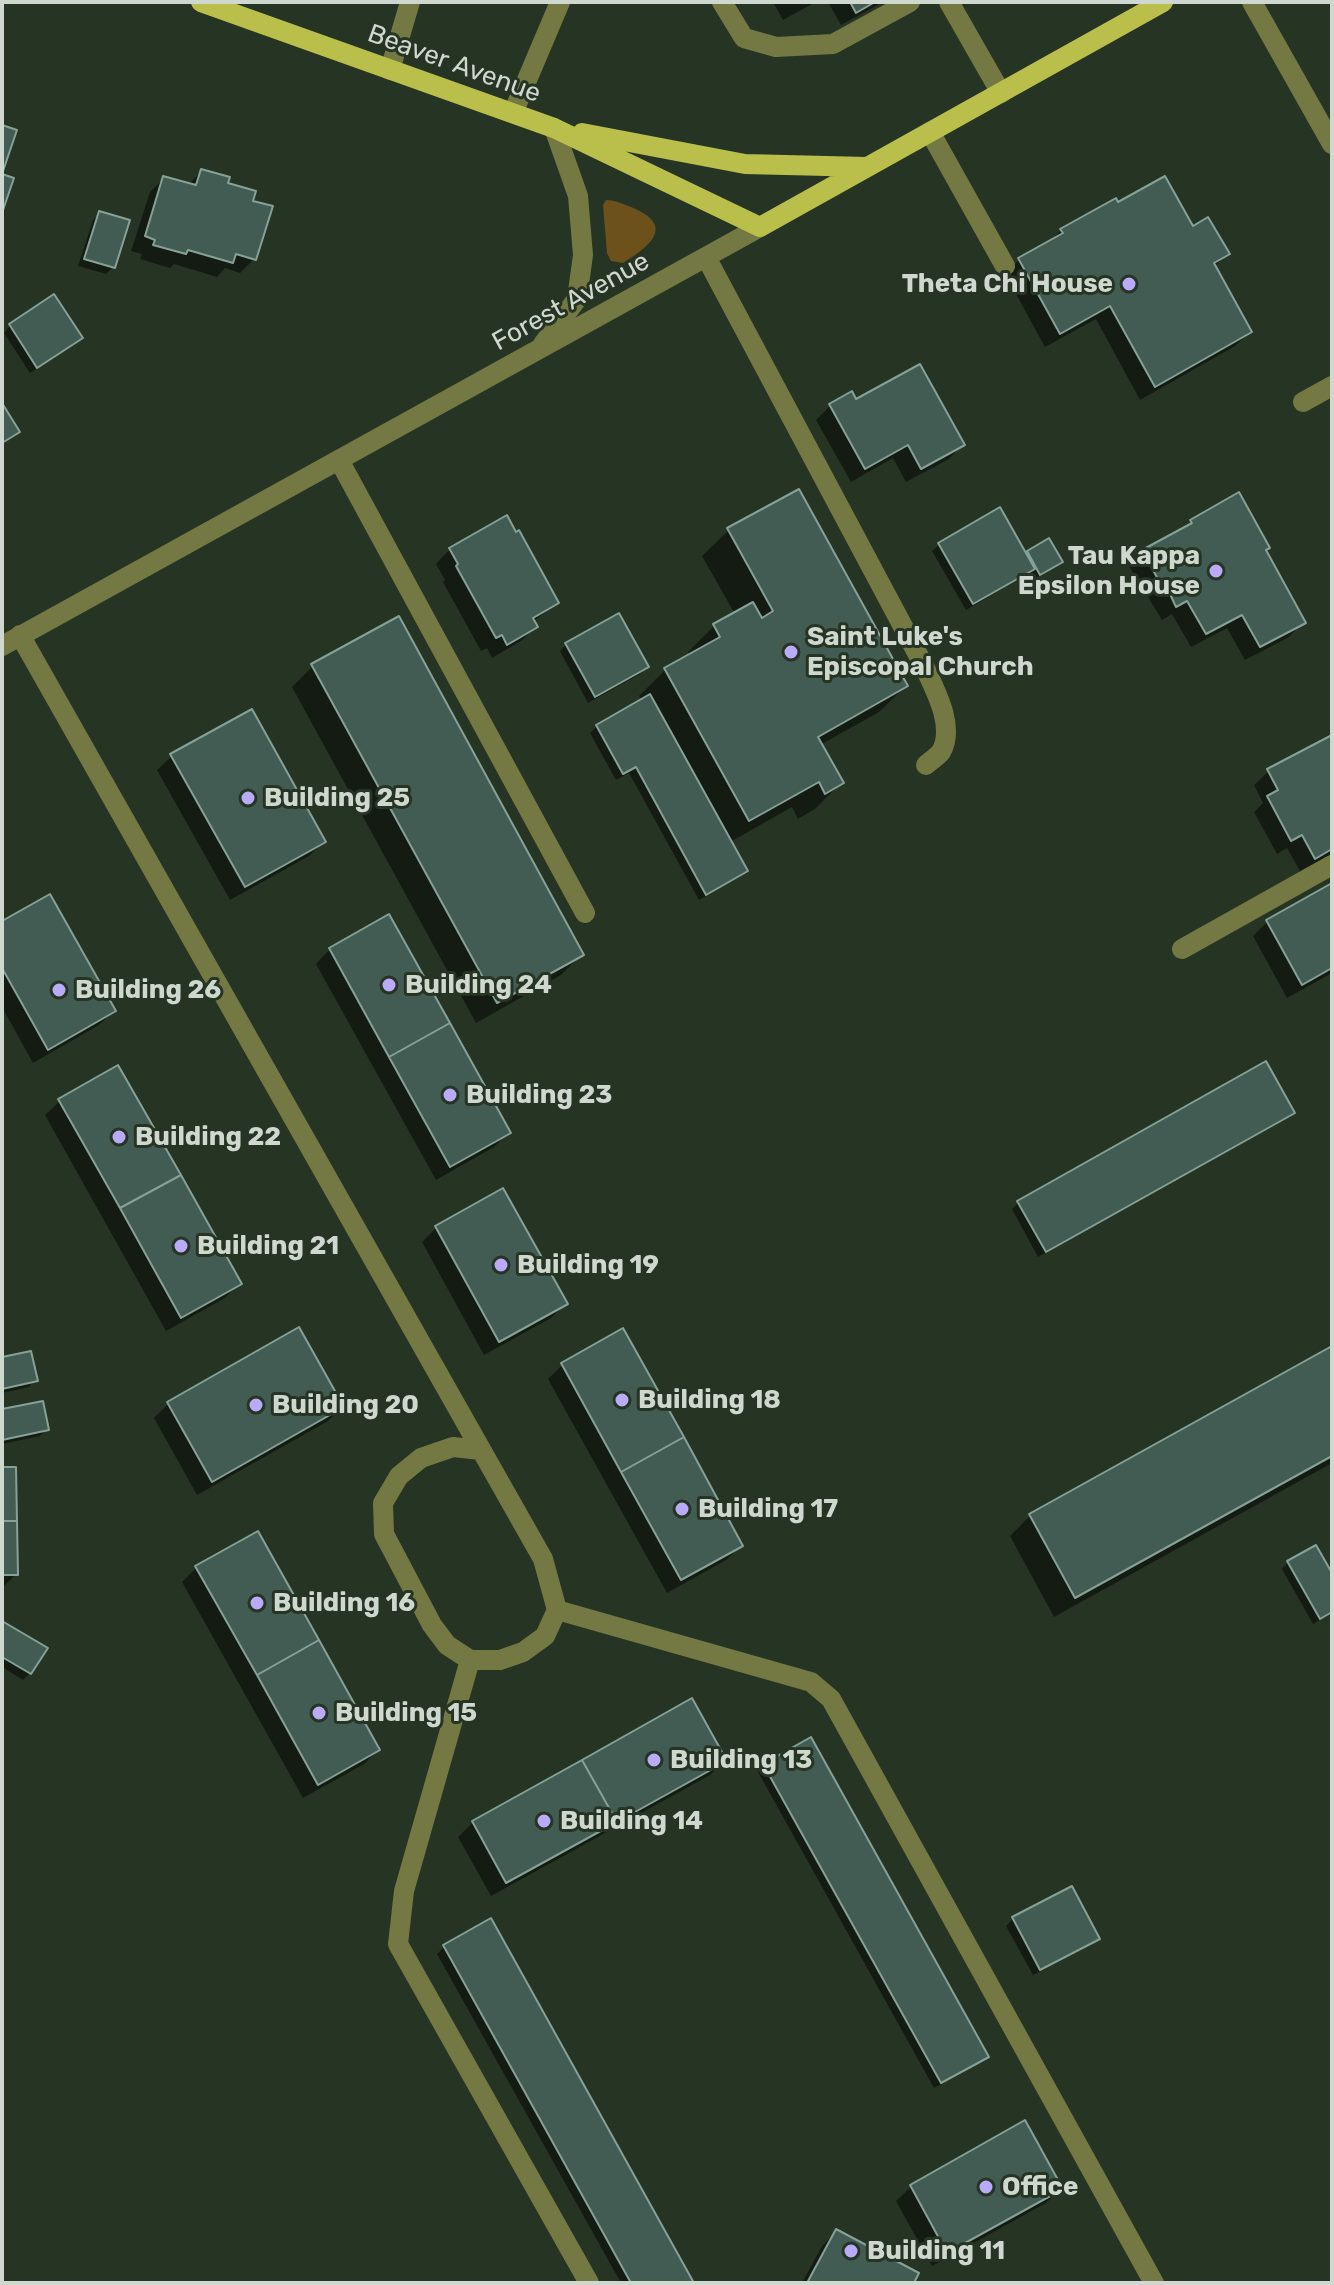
<!DOCTYPE html>
<html>
<head>
<meta charset="utf-8">
<style>
  body { margin:0 }
  #map { position:relative; width:1334px; height:2285px; overflow:hidden; background:#263424; font-family:Rubik,sans-serif }
  canvas { display:block }
  .frame { position:absolute; inset:0; border:4px solid #cfd8ce; pointer-events:none }
</style>
</head>
<body>
<div id="map">
<canvas width="1334" height="2285"></canvas>
<div class="frame"></div>
</div>
<script>
const c = document.querySelector('canvas').getContext('2d');
c.lineJoin = 'round';
function fillPath(path, color) { c.fillStyle = color; c.fill(path, 'evenodd'); }
function trace(path, color, width, dash) { c.strokeStyle = color; c.lineWidth = width; c.lineCap = dash ? 'butt' : 'round'; c.setLineDash(dash || []); c.stroke(path); }
function label(font, color, halo, rows, align = 'center') {
  c.font = font + ' Rubik,sans-serif'; c.lineWidth = 6; c.setLineDash([]); c.textBaseline = 'middle'; c.strokeStyle = halo; c.fillStyle = color; for (const [text, x, y, turn = 0] of rows) {
    c.save(); c.translate(x, y); c.rotate((+turn || 0) * Math.PI / 180); c.textAlign = isNaN(turn) ? turn : align; if (halo) c.strokeText(text, 0, 0); c.fillText(text, 0, 0); c.restore();
  }
}
const green = new Path2D(`
  M606,200C615,200 623,204 631,207C676,225 651,246 623,263L611,261L607,253L603,205Z`);
const shadow = new Path2D(`
  M773,2H816L783,20Z
  M828,2H883L841,25Z
  M202,171L250,202L254,259L240,273L225,268L217,277L174,264L170,268L140,259L142,254L131,251L150,192L164,178L188,185Z
  M1117,204L1192,229L1227,254L1214,267L1250,332L1235,346L1140,400L1096,319L1045,347L1005,274L1019,260L1048,244L1061,230Z
  M100,213L113,267L106,274L78,266L93,220Z
  M10,326L81,338L30,373L4,333Z
  M855,402L963,444L949,459L906,482L893,458L851,482L816,420L830,406Z
  M1239,495L1264,551L1303,622L1289,637L1245,660L1227,628L1191,647L1172,614L1162,620L1129,566L1143,552Z
  M999,510L1026,556L1029,553L1060,562L1033,580L1029,573L966,610L932,551L939,545Z
  M729,530L906,686L879,712L820,745L841,783L815,809L798,819L792,807L730,842L746,870L739,877L699,900L629,773L616,780L590,733L597,726L642,701L639,696L665,670L690,656L688,652L714,626L735,614L702,556Z
  M450,549L557,602L533,622L536,627L521,641L492,658L487,648L481,651L443,582L445,580L436,564Z
  M566,645L647,667L640,674L588,703L560,651Z
  M313,666L582,954L561,975L476,1023L292,687Z
  M1332,737V854L1300,871L1287,848L1277,854L1254,812L1263,803L1254,785L1269,771Z
  M172,756L324,841L309,856L230,900L157,770Z
  M1332,886V973L1287,998L1253,936L1267,922Z
  M2,924L114,1011L99,1025L33,1063L2,1007Z
  M330,949L508,1133L494,1147L436,1180L316,964Z
  M60,1101L239,1283L225,1298L166,1331L45,1115Z
  M1292,1113L1286,1119L1038,1257L1012,1209L1019,1202Z
  M436,1228L565,1304L551,1318L484,1355L422,1242Z
  M1332,1348V1463L1054,1617L1010,1536L1031,1515Z
  M2,1359L35,1380L29,1387L2,1393Z
  M562,1365L741,1546L726,1560L667,1593L548,1379Z
  M168,1404L342,1407L328,1421L197,1495L154,1418Z
  M2,1412L47,1429L40,1436L2,1444Z
  M2,1469L16,1574L2,1588Z
  M1288,1562L1332,1577V1613L1313,1624L1282,1569Z
  M197,1567L378,1750L364,1764L303,1798L182,1582Z
  M2,1623L30,1673L23,1680L2,1667Z
  M692,1701L724,1761L710,1775L491,1896L458,1837L473,1822Z
  M764,1765L986,2056L979,2063L934,2088L758,1772Z
  M1013,1919L1098,1938L1091,1945L1033,1975L1006,1926Z
  M444,1947L692,2283H621L437,1954Z
  M1024,2123L1060,2189L1046,2203L932,2266L896,2201L911,2187Z
  M836,2232L911,2283H802L822,2246Z`);
const building = new Path2D(`
  M850,2H875L856,13Z
  M2,125L17,130L2,174L14,178L2,213Z
  M201,169L230,177L228,183L256,191L253,201L273,206L256,260L236,254L233,263L188,250L186,254L153,245L155,240L145,236L163,176L196,185Z
  M1165,176L1193,226L1208,217L1230,254L1214,263L1252,332L1155,387L1110,306L1060,334L1018,258L1063,233L1060,229L1116,198L1118,202Z
  M99,211L130,220L115,268L84,259Z
  M54,294L83,338L37,368L9,324Z
  M920,364L965,445L921,469L908,445L865,469L829,404L852,391L856,399Z
  M2,403L20,432L2,443Z
  M799,489L908,686L818,737L844,783L825,794L819,782L749,821L664,668L720,637L713,624L753,602L762,618L773,611L727,528Z
  M1239,492L1270,548L1266,550L1306,623L1260,647L1242,615L1206,634L1187,601L1176,607L1169,592L1166,594L1142,550L1192,523L1190,520Z
  M1000,507L1035,569L973,604L938,543Z
  M507,515L516,532L519,530L559,603L533,618L538,627L507,645L502,635L496,638L456,566L458,564L449,548Z
  M1049,538L1063,562L1040,575L1027,551Z
  M619,613L649,667L595,697L565,643Z
  M399,616L584,955L497,1003L311,664Z
  M650,694L748,871L706,895L636,767L623,774L596,725Z
  M252,709L326,842L245,887L170,754Z
  M1332,735V849L1315,859L1302,835L1291,841L1267,796L1278,790L1267,769Z
  M1332,883V968L1302,985L1266,920Z
  M50,894L116,1011L48,1050L2,968V921Z
  M389,914L450,1023L389,1057L329,948Z
  M450,1023L511,1133L450,1167L389,1057Z
  M1266,1061L1295,1113L1046,1252L1017,1201Z
  M118,1065L181,1175L120,1208L58,1099Z
  M181,1175L242,1284L181,1318L120,1208Z
  M503,1188L568,1304L499,1342L435,1226Z
  M299,1327L344,1407L212,1482L167,1402Z
  M623,1328L684,1437L621,1472L561,1363Z
  M1332,1346V1456L1075,1598L1029,1514Z
  M31,1351L38,1381L2,1389V1357Z
  M43,1401L49,1430L2,1440V1409Z
  M684,1437L743,1546L681,1580L621,1472Z
  M2,1467H16L17,1521H2Z
  M2,1521H17L18,1575H2Z
  M258,1531L319,1640L257,1675L195,1566Z
  M1316,1545L1332,1573V1612L1320,1619L1287,1561Z
  M2,1621L48,1648L31,1674L2,1657Z
  M319,1640L380,1750L318,1785L257,1675Z
  M692,1698L727,1761L617,1822L582,1760Z
  M811,1737L989,2057L941,2083L763,1764Z
  M582,1760L617,1822L506,1883L472,1821Z
  M1072,1886L1100,1939L1040,1970L1012,1917Z
  M491,1918L694,2283H631L443,1945Z
  M1025,2120L1063,2189L947,2253L910,2185Z
  M836,2229L919,2273L914,2283H807Z`);
const minor = new Path2D(`
  M722,2L744,38L776,47L833,44L910,2
  M949,2L1001,93
  M1252,2L1332,144
  M390,70L410,2
  M513,113L560,2
  M930,132L1005,266
  M706,257L923,664C934,688 956,726 941,752C938,756 930,761 926,765
  M543,344L577,299L583,255L578,196L554,128
  M1303,402L1332,386
  M339,460L585,913
  M20,635L543,1559L557,1610L545,1636L523,1652L500,1660H470L447,1645L432,1625L384,1534L383,1503L399,1476L421,1458L453,1447L481,1450
  M2,646L760,227
  M1182,949L1332,865
  M557,1610L811,1682L831,1699L1154,2283
  M470,1660L404,1891L398,1944L589,2283`);
const major = new Path2D(`
  M201,2L554,128L760,227L1163,2
  M582,133L745,164L867,167`);
const markers = [
  [1129,284,8,"#b9abf7"],
  [1216,571,8,"#b9abf7"],
  [791,652,8,"#b9abf7"],
  [248,798,8,"#b9abf7"],
  [389,985,8,"#b9abf7"],
  [59,990,8,"#b9abf7"],
  [450,1095,8,"#b9abf7"],
  [119,1137,8,"#b9abf7"],
  [181,1246,8,"#b9abf7"],
  [501,1265,8,"#b9abf7"],
  [622,1400,8,"#b9abf7"],
  [256,1405,8,"#b9abf7"],
  [682,1509,8,"#b9abf7"],
  [257,1603,8,"#b9abf7"],
  [319,1713,8,"#b9abf7"],
  [654,1760,8,"#b9abf7"],
  [544,1821,8,"#b9abf7"],
  [986,2187,8,"#b9abf7"],
  [851,2251,8,"#b9abf7"]
];
const streetNames = [
  ["Beaver Avenue",454,64,20],
  ["Forest Avenue",571,302,-29]
];
const poiNames = [
  ["Theta Chi House",1113,284,"right"],
  ["Tau Kappa",1200,556,"right"],
  ["Epsilon House",1200,586,"right"],
  ["Saint Luke's",807,637],
  ["Episcopal Church",807,667],
  ["Building 25",264,798],
  ["Building 24",405,985],
  ["Building 26",75,990],
  ["Building 23",466,1095],
  ["Building 22",135,1137],
  ["Building 21",197,1246],
  ["Building 19",517,1265],
  ["Building 18",638,1400],
  ["Building 20",272,1405],
  ["Building 17",698,1509],
  ["Building 16",273,1603],
  ["Building 15",335,1713],
  ["Building 13",670,1760],
  ["Building 14",560,1821],
  ["Office",1002,2187],
  ["Building 11",867,2251]
];
fillPath(green, '#6c511a');
fillPath(shadow, '#0007');
fillPath(building, '#425c53');
trace(building, '#85a198', 2);
trace(minor, '#747843', 20);
trace(major, '#b9bf4a', 20);
for (const [x, y, r, color] of markers) { const dot = new Path2D(); dot.arc(x, y, r, 0, 2 * Math.PI); c.fillStyle = color; c.fill(dot); trace(dot, '#263424', 3); }
label('26px', '#cfd8ce', '#263424', streetNames);
label('bold 26px', '#cfd8ce', '#263424', poiNames, 'left');
</script>
</body>
</html>
